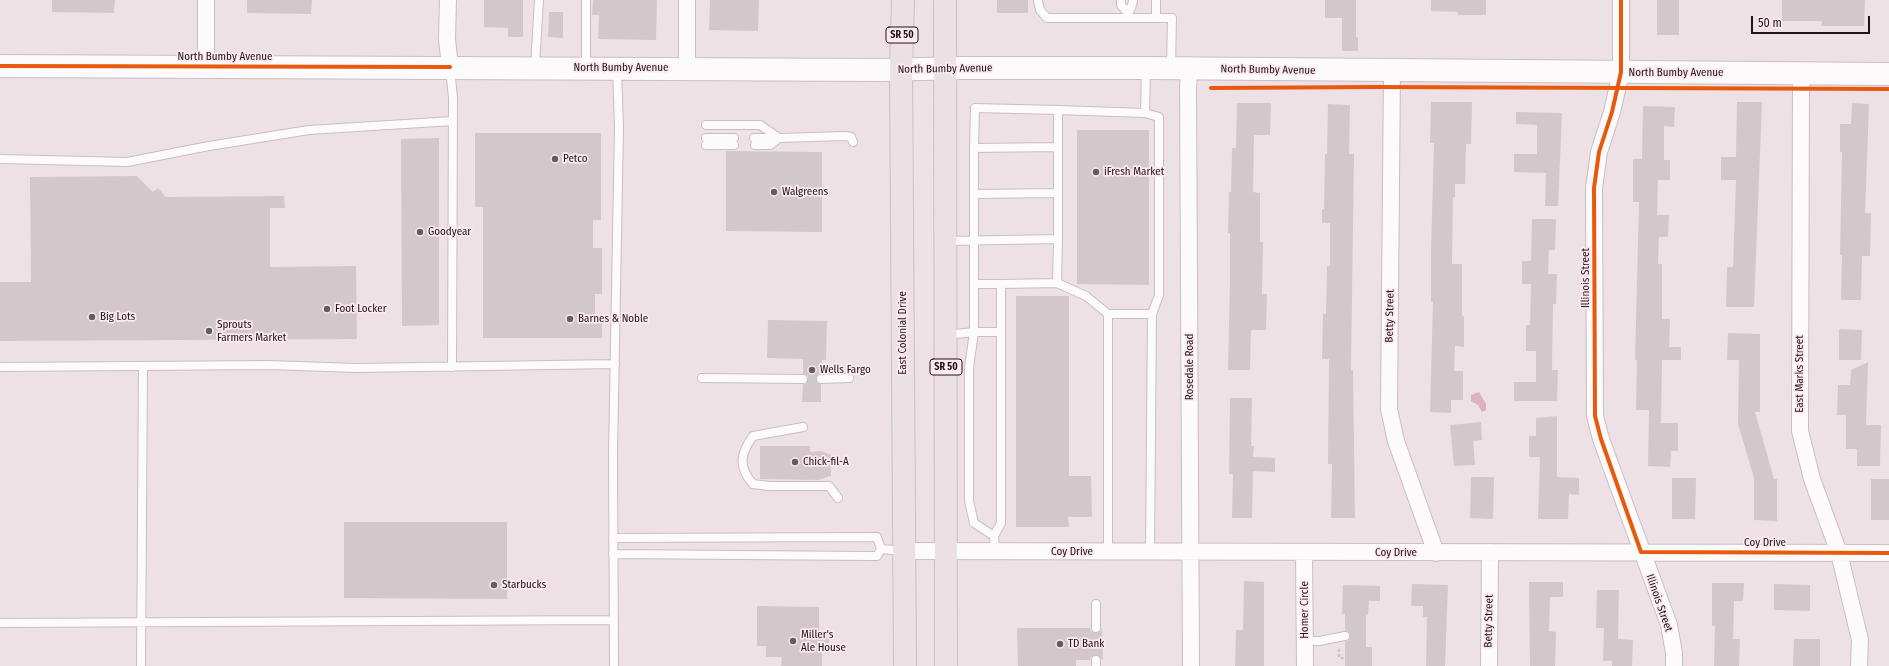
<!DOCTYPE html>
<html>
<head>
<meta charset="utf-8">
<style>
  body { margin:0 }
  #map { position:relative; width:1889px; height:666px; overflow:hidden; background:#eee1e5; font-family:"Fira Sans Condensed",sans-serif }
  canvas { display:block }
  .scale { position:absolute; left:1751px; top:16px; width:119px; height:18px; box-sizing:border-box; border:2px solid #1c1416; border-top:0; padding-left:5px; font-size:12px; line-height:14px; white-space:nowrap; color:#1c1416; -webkit-text-stroke:3px #fde9ef; paint-order:stroke }
</style>
</head>
<body>
<div id="map">
<canvas width="1889" height="666"></canvas>
<div class="scale">50 m</div>
</div>
<script>
const c = document.querySelector('canvas').getContext('2d');
c.lineJoin = 'round';
function fillPath(path, color) { c.fillStyle = color; c.fill(path, 'evenodd'); }
function trace(path, color, width, dash) { c.strokeStyle = color; c.lineWidth = width; c.lineCap = dash ? 'butt' : 'round'; c.setLineDash(dash || []); c.stroke(path); }
function label(font, color, halo, rows, align = 'center') {
  c.font = font + ' "Fira Sans Condensed",sans-serif'; c.lineWidth = 3.5; c.setLineDash([]); c.textBaseline = 'middle'; c.strokeStyle = halo; c.fillStyle = color; for (const [text, x, y, turn = 0] of rows) {
    c.save(); c.translate(x, y); c.rotate((+turn || 0) * Math.PI / 180); c.textAlign = isNaN(turn) ? turn : align; if (halo) c.strokeText(text, 0, 0); c.fillText(text, 0, 0); c.restore();
  }
}
const water = new Path2D(`
  M1479,392L1486,404V410L1482,412L1478,405L1471,401V395Z`);
const building = new Path2D(`
  M52,0H115L114,13L52,12Z
  M247,0H312L311,14L247,13Z
  M484,0H523V37H508V28L484,27Z
  M593,0H657L656,40L598,39L599,15H592Z
  M710,0H759L758,31L709,30Z
  M997,0H1028V13H997Z
  M1325,0H1356V37H1358V51H1342V18H1325Z
  M1431,0H1486V15H1458V12L1431,11Z
  M1657,0H1679V35H1657Z
  M1782,0H1865L1864,26H1821L1822,21H1782Z
  M549,12H563V38L548,37Z
  M1431,102H1472L1471,144H1466L1465,184H1455V197H1453L1452,264H1462V316H1464V347L1455,346L1454,371H1463V400H1451V413L1430,412L1433,302H1431V250L1434,143H1430Z
  M1737,102H1762L1754,307H1726L1727,267H1733L1736,180H1721V157H1736Z
  M1237,103H1271L1270,135H1254L1253,192L1260,193V242H1263L1262,294H1267L1266,330H1251L1250,370H1228L1230,281V233H1228L1229,192H1231L1232,148H1236Z
  M1852,103L1869,104L1865,213H1871L1870,256H1862L1861,300H1841L1842,255H1840L1842,152H1840V124H1851Z
  M1328,104L1350,105L1349,154H1354L1351,370H1353L1355,518H1331L1332,464H1328L1329,359H1322L1323,314H1326L1327,266H1330V223H1322V209H1324L1325,154H1327Z
  M1643,106L1675,107L1674,127L1664,126V160H1670V180H1658L1657,215H1669L1668,237H1659L1658,264H1662V319H1670L1669,347H1681V360H1662L1661,423H1678V451H1671L1670,467L1648,466L1649,410H1636L1637,360H1635L1639,202H1633V159H1642Z
  M1516,112L1562,113L1558,206H1545L1546,173L1514,172V154H1537V125L1516,124Z
  M1077,130H1149V285L1077,284Z
  M475,133H601V220H593V248H602V294H595V319H602V338H483V207H475Z
  M439,138V325L402,326L401,139Z
  M726,151L822,152V232L726,231Z
  M137,176L153,192L158,188L166,197L284,196L285,208H270V267L356,266L357,339L0,341V282H31L30,177Z
  M1532,219H1556L1555,250H1549L1548,274H1557L1556,304H1553L1552,370H1558L1557,401H1514V382H1536V351H1526V325H1530L1531,284H1522V261H1531Z
  M1016,296H1069V476H1091L1092,517H1068L1069,527H1016Z
  M768,320L827,321L826,360H822L821,373L818,375L816,379L817,382L821,384V402H802L803,384H806L808,379V376L803,374V359L767,358Z
  M1839,329L1862,330L1861,360H1839Z
  M1728,333L1760,334V412H1755L1774,479H1777V521L1754,520V478L1738,424L1739,360H1727Z
  M1868,362L1866,425H1881L1880,466H1857V449H1846V415H1837L1838,385H1850L1851,370Z
  M1230,398H1252L1251,446H1254L1253,457L1275,458V472L1253,471L1252,518H1232L1233,474H1229Z
  M1557,416V477L1579,478V495L1569,494L1568,519H1538L1540,457H1529V436H1536V418Z
  M1481,422L1482,440L1473,441L1475,465L1454,466L1450,425Z
  M760,446H810V452L821,451L831,455V476L818,480L760,479Z
  M1471,477H1494L1493,519L1470,518Z
  M1672,478H1696L1695,519H1672Z
  M1871,479H1889V520H1871Z
  M344,522H507V599L344,598Z
  M1244,581L1264,582V666H1235L1236,630H1243Z
  M1529,582H1563V597H1550L1549,631L1556,632L1555,666H1530Z
  M1712,583H1744L1743,601H1734L1733,639H1740L1739,666H1714L1715,626H1712Z
  M1412,584L1448,585L1445,666H1426L1427,617H1423V606H1411Z
  M1774,584L1810,585V611L1774,610Z
  M1343,585L1380,586V601H1369L1368,615L1366,614V647H1372V666H1345V642L1349,640L1350,635L1349,632L1345,631V614H1342Z
  M1597,590H1619L1618,639L1633,640L1632,666H1612V661H1603L1604,628H1596Z
  M757,606L819,607V635H829V650H822V666H781L782,657H766V646H757Z
  M1102,627L1103,660L1096,655L1091,657L1090,660H1076V666H1018L1017,628H1090L1091,631L1096,633L1101,631Z
  M1794,639H1820V666H1793Z`);
const path = new Path2D(`
  M1339,649V657L1345,659`);
const lane = new Path2D(`
  M1121,0V5L1128,13
  M1038,1L1040,10L1047,18H1172L1171,68
  M1127,18C1128,11 1133,7 1133,0
  M1156,18V0
  M535,67L539,0
  M586,67V0
  M450,68L453,98L452,367
  M1058,110L975,108L974,148L1058,147
  M1145,113L1159,117V295L1152,314L1150,552
  M706,125H760L779,138L845,136L851,137L853,142
  M706,138H734
  M754,138H779
  M706,145H734
  M755,145H770L779,138
  M974,148V194L1058,193
  M0,159L127,162L209,146L309,130L453,121
  M974,194V284H1001V523L994,536L995,551
  M945,241L1058,239V110L1145,113L1146,69
  M1057,283L1086,296L1108,314H1152
  M974,284V332H1001
  M1001,284L1057,283L1058,239
  M946,335L974,332L969,368V501L974,523L994,536
  M0,367L270,365L356,368L615,364
  M702,378L803,379
  M821,379L849,378
  M803,427L753,436C740,454 738,467 753,484L769,486H829L838,498
  M613,538L877,537L881,549L877,556H868L613,554
  M881,549L903,551
  M1108,552V314
  M1096,604V628
  M0,623L614,620
  M1305,641H1319L1345,636
  M141,666L143,366
  M614,666L613,453L619,127L617,69
  M1096,666V660`);
const street = new Path2D(`
  M448,0L447,39L450,67
  M1621,0V72L1612,112L1599,152L1594,188L1595,416L1601,439L1669,625L1674,653V666
  M206,66V0
  M687,69V0
  M1189,69L1188,89L1191,666
  M1392,71L1389,409L1396,441L1436,553
  M1801,73L1800,431L1812,479L1839,553L1860,640L1859,666
  M904,551L1889,553
  M1304,553L1305,666
  M1489,666L1490,552`);
const secondary = new Path2D(`
  M0,66L881,70L963,68H1146L1889,74`);
const highway = new Path2D(`
  M903,0L901,69L905,666
  M945,0L946,666`);
const cycleway = new Path2D(`
  M1621,0V72L1612,112L1599,152L1594,188L1595,416L1601,439L1641,552L1889,553
  M0,66L450,67
  M1211,88L1377,87L1889,89`);
const markers = [
  [555,159,4,"#665c5e"],
  [1096,172,4,"#665c5e"],
  [774,192,4,"#665c5e"],
  [420,232,4,"#665c5e"],
  [327,309,4,"#665c5e"],
  [92,317,4,"#665c5e"],
  [570,319,4,"#665c5e"],
  [209,331,4,"#665c5e"],
  [812,370,4,"#665c5e"],
  [795,462,4,"#665c5e"],
  [494,585,4,"#665c5e"],
  [793,641,4,"#665c5e"],
  [1060,644,4,"#665c5e"]
];
const shields = [
  [902,35,32],
  [946,367,32]
];
const shieldNames = [
  ["SR 50",902,35],
  ["SR 50",946,367]
];
const streetNames = [
  ["North Bumby Avenue",225,57],
  ["North Bumby Avenue",621,68],
  ["North Bumby Avenue",945,69,-1],
  ["North Bumby Avenue",1268,70,1],
  ["North Bumby Avenue",1676,73],
  ["Illinois Street",1586,278,-90],
  ["Betty Street",1390,316,-89],
  ["East Colonial Drive",903,333,-90],
  ["Rosedale Road",1190,367,-90],
  ["East Marks Street",1800,374,-90],
  ["Coy Drive",1765,543],
  ["Coy Drive",1072,552],
  ["Coy Drive",1396,553],
  ["Illinois Street",1659,603,71],
  ["Homer Circle",1305,610,-90],
  ["Betty Street",1489,621,-89]
];
const poiNames = [
  ["Petco",563,159],
  ["iFresh Market",1104,172],
  ["Walgreens",782,192],
  ["Goodyear",428,232],
  ["Foot Locker",335,309],
  ["Big Lots",100,317],
  ["Barnes & Noble",578,319],
  ["Sprouts",217,325],
  ["Farmers Market",217,338],
  ["Wells Fargo",820,370],
  ["Chick-fil-A",803,462],
  ["Starbucks",502,585],
  ["Miller's",801,635],
  ["Ale House",801,648],
  ["TD Bank",1068,644]
];
fillPath(water, '#dcb2bf');
fillPath(building, '#d2c8cb');
trace(lane, '#c9bec2', 10);
trace(street, '#c9bec2', 18);
trace(secondary, '#c9bec2', 24);
trace(highway, '#c7c1c2', 24);
trace(path, '#c9c5c6', 2.5, [3, 2]);
trace(lane, '#fcfafb', 8);
trace(street, '#fcfafb', 16);
trace(secondary, '#fcfafb', 22);
trace(highway, '#ebe1e4', 22);
trace(cycleway, '#e8590c', 4);
for (const [x, y, r, color] of markers) { const dot = new Path2D(); dot.arc(x, y, r, 0, 2 * Math.PI); c.fillStyle = color; c.fill(dot); trace(dot, '#fde9ef', 1.5); }
for (const [x, y, w] of shields) { const box = new Path2D(); box.roundRect(x - w / 2, y - 8, w, 16, 3); c.fillStyle = '#fde9ef'; c.fill(box); trace(box, '#1c1416', 1); }
label('bold 10px', '#1c1416', null, shieldNames);
label('11px', '#1c1416', '#fde9ef', streetNames);
label('11px', '#1c1416', '#fde9ef', poiNames, 'left');
</script>
</body>
</html>
